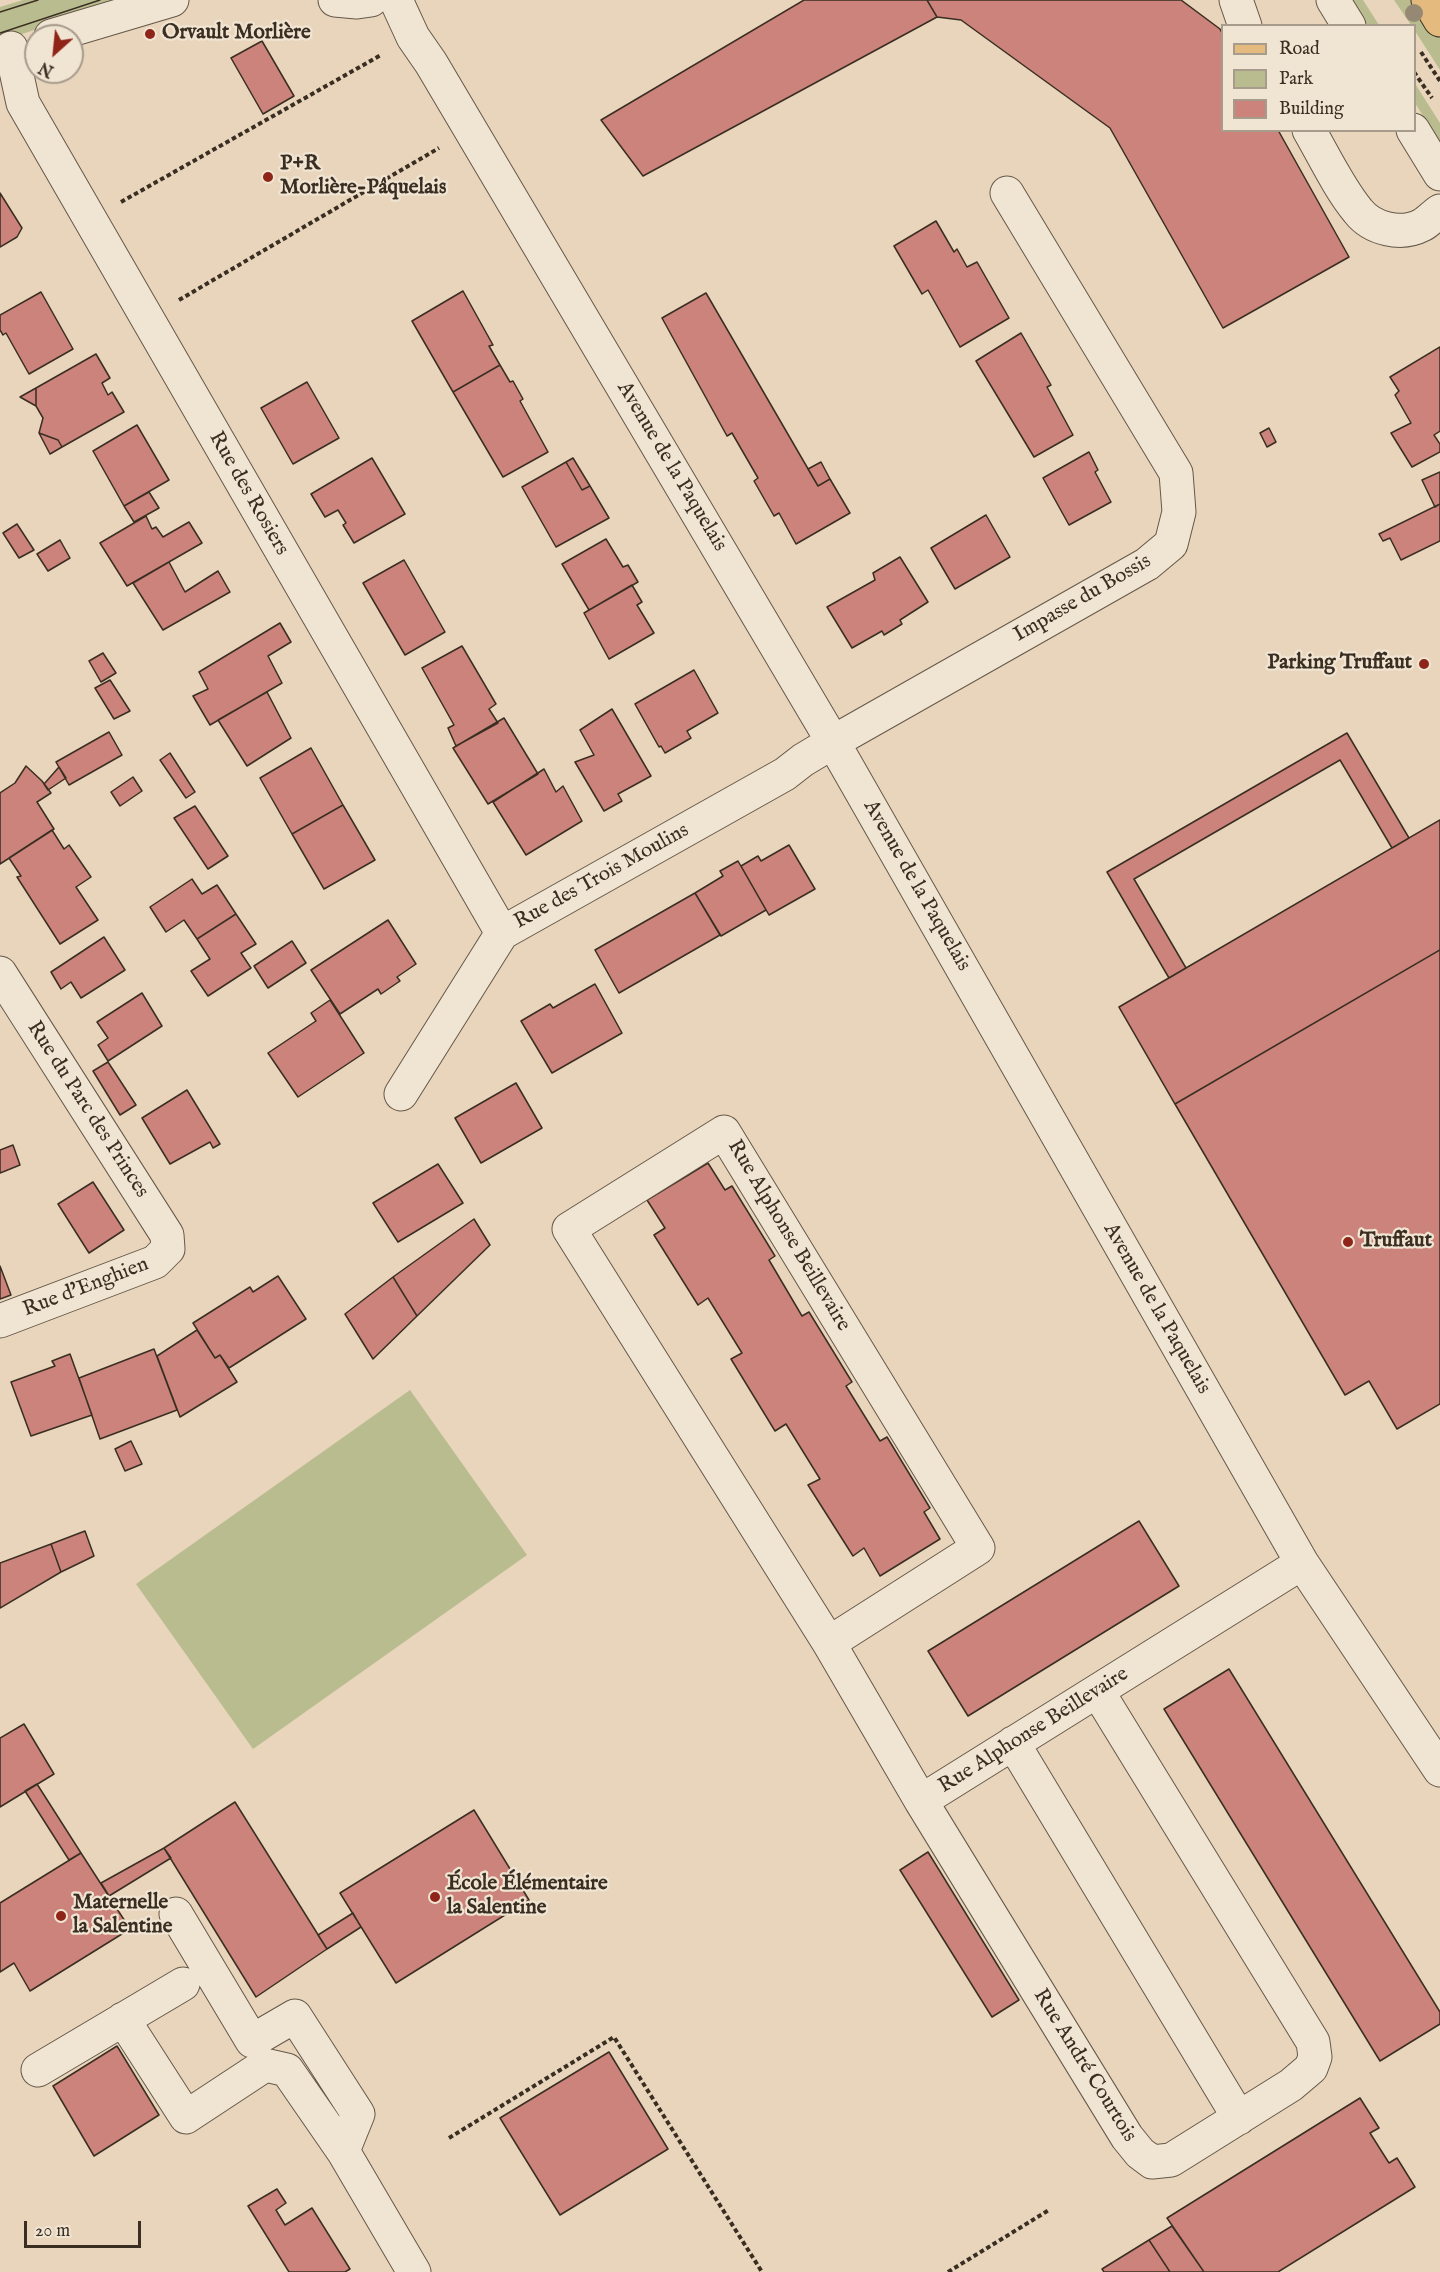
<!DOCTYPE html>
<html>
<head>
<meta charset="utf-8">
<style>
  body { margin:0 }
  #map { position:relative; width:1440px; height:2272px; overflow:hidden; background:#e8d5bc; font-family:"IM FELL English",serif }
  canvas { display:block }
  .legend { position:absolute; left:1221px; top:24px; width:195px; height:108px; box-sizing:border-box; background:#f0e4d3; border:2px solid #a79b8c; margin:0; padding:8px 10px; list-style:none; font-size:18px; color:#392e21 }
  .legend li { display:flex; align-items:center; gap:12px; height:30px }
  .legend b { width:30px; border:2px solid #a79b8c }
  .north { position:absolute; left:24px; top:24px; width:60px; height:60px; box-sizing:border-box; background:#f0e4d3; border:2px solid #a79b8c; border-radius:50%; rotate:207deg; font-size:16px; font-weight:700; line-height:24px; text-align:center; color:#392e21 }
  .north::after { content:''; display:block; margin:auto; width:21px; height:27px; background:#8f2418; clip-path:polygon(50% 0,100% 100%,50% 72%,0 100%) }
  .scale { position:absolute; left:24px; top:2221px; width:117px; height:27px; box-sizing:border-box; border:3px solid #392e21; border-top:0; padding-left:8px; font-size:18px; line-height:21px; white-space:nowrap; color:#392e21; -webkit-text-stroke:4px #f0e4d3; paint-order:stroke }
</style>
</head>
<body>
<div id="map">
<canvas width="1440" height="2272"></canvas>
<ul class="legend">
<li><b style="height:8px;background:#e4ba7e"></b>Road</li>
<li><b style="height:16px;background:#b9bc8e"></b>Park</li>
<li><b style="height:16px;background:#cb837b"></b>Building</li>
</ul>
<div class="north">N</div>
<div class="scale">20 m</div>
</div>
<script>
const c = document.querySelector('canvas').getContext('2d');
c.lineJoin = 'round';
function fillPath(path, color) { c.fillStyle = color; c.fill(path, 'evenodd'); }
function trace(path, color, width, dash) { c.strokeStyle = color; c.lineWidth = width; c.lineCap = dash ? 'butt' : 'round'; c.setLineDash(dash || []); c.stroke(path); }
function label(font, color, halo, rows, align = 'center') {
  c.font = font + ' "IM FELL English",serif'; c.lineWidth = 4.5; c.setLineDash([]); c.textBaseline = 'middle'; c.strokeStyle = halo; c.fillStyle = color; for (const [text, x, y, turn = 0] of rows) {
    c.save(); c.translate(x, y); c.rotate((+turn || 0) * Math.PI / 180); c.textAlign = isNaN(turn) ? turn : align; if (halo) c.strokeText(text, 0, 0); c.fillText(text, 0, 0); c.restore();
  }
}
const green = new Path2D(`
  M23,0H128L0,41V7Z
  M1349,0H1363L1379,25H1365Z
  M1394,0H1417L1440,36V70L1415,31L1414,26L1411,25Z
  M1414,82L1440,123V143L1415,103Z
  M410,1390L527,1555L253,1749L136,1584Z`);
const building = new Path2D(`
  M804,0H927L937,17L643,176L601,120Z
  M927,0H1181L1220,29L1222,33V130H1278L1349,257L1223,328L1110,128L961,20L937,17Z
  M262,41L294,96L263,114L231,58Z
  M0,193L22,228L17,237L0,247Z
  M936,221L954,252L957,249L967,267L977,262L1009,318L960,347L928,290L922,294L894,246Z
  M463,291L493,345L489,346L500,365L453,392L412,321Z
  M41,292L73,349L29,374L6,333L3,335L0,330V315Z
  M706,293L818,486L830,479L850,513L796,544L779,513L774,516L754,481L758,478L732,433L727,436L662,318Z
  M1021,333L1051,385L1047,387L1073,435L1034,457L976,361Z
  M1440,347V431L1434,435L1440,444V452L1412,467L1391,433L1411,423L1395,395L1399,391L1390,377Z
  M96,354L110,378L102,383L108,395L112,392L124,412L62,447L58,440L39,433L43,418L36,406V388Z
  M500,365L510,382L513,381L523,399L520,401L548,452L503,477L453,392Z
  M307,382L339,438L293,464L261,408Z
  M36,388V406L20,397Z
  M137,425L169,480L124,506L93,451Z
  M1269,428L1276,442L1267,447L1260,433Z
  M39,433L58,440L62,447L50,454Z
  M1089,452L1098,470L1095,472L1111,502L1069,525L1043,478Z
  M372,458L405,514L354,543L343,525L346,523L338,510L325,517L311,494Z
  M573,458L590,486L582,490L566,462Z
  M566,462L582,490L590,486L609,518L556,547L522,487Z
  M821,462L830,479L818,486L808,469Z
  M1440,472V504L1435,507L1422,480Z
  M149,492L159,508L134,522L124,506Z
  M1440,504V541L1401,560L1390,538L1383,541L1379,534Z
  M986,515L1010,557L955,589L931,548Z
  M146,516L152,529L156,527L163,537L189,522L202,543L127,586L100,543Z
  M17,524L34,550L19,558L3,533Z
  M606,539L623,567L628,565L638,582L589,610L562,564Z
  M60,540L70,558L48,571L37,554Z
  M900,557L928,602L900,620L902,624L884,635L882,631L852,648L827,607L875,580L873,573Z
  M404,560L445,632L405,655L363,583Z
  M169,562L185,592L218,571L230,592L163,630L133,583Z
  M632,585L642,602L637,605L654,633L609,659L584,613Z
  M280,623L291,642L268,656L282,683L210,725L193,696L208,689L199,672Z
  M462,646L496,704L489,709L498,723L456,746L448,728L454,725L422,668Z
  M103,653L116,673L101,682L89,661Z
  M694,670L718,713L687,731L691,738L665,753L661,746L659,747L635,704Z
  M110,680L130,711L114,719L95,688Z
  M267,692L291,738L247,766L218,720Z
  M612,709L651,776L618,794L622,801L604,811L575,762L594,755L580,730Z
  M504,718L538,774L488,804L453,748Z
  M109,732L122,755L69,785L56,762Z
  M1347,733L1409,838L1392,848L1340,760L1134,879L1186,968L1169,978L1107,872Z
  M311,748L343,805L292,834L260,778Z
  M170,753L195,792L186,798L160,760Z
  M26,766L42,781L51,793L37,802L54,829L0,864V793L15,783Z
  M59,767L66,778L48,790L44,784Z
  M544,769L556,792L563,786L582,821L526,855L493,802Z
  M133,777L142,791L120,806L111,792Z
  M343,805L375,860L324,889L292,834Z
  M195,806L228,856L208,869L174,818Z
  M1440,820V950L1175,1104L1119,1007Z
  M52,830L64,849L69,845L91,877L76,887L98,920L60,944L17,877L21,876L9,858Z
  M789,845L815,889L769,915L741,866L758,856L761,861Z
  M738,861L766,910L721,936L695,893L723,876L720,871Z
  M192,879L202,894L217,885L236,914L197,939L184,920L166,932L150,907Z
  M695,893L720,935L619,993L595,950Z
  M236,914L256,944L241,953L251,968L208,996L191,971L210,959L197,939Z
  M388,920L416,964L397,977L400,981L381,994L378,989L340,1014L311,970Z
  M104,937L125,970L81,998L71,982L61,989L51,972Z
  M292,941L306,963L268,988L254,966Z
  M1440,950V1404L1397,1429L1369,1381L1345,1395L1175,1104Z
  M595,984L622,1033L552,1073L521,1021L550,1004L553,1008Z
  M142,993L162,1026L108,1061L98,1045L108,1038L97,1022Z
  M330,1000L364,1053L298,1097L268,1053L316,1021L311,1013Z
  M108,1062L136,1105L120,1115L93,1071Z
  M516,1083L542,1128L481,1163L455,1118Z
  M187,1090L220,1144L213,1148L210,1142L170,1164L142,1118Z
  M13,1145L20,1165L0,1173V1150Z
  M708,1163L725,1190L732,1186L775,1256L769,1260L802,1316L809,1312L852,1382L846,1386L880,1441L887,1437L930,1508L924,1512L940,1539L880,1576L864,1548L853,1556L808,1485L820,1479L786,1424L775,1431L731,1359L742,1353L708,1298L698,1305L654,1235L665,1228L647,1200Z
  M438,1164L463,1203L398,1242L373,1203Z
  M93,1182L124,1230L89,1253L58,1204Z
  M474,1219L490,1245L417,1316L393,1277Z
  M0,1266L11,1295L0,1299Z
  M278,1276L306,1319L229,1368L220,1355L215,1358L193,1323L250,1287L253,1292Z
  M393,1277L417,1316L373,1359L345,1314Z
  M197,1330L215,1358L220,1355L237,1382L180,1417L157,1356Z
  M154,1349L177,1410L100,1439L79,1378Z
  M70,1354L92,1415L31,1436L11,1382L55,1366L52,1361Z
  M131,1441L142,1464L125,1471L115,1449Z
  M1139,1521L1179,1586L968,1716L928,1651Z
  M85,1531L94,1556L61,1572L51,1544Z
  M51,1544L61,1572L0,1608V1563Z
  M1229,1669L1440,2012V2024L1380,2061L1164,1709Z
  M24,1724L54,1774L0,1807V1738Z
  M37,1784L81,1853L69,1860L25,1791Z
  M235,1802L327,1949L256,1997L164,1848Z
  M474,1810L529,1900L396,1983L340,1893Z
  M164,1848L171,1858L109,1896L101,1883Z
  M928,1852L1019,2000L992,2017L900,1870Z
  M81,1853L130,1929L30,1991L14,1963L0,1972V1903Z
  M353,1913L361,1927L327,1949L318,1935Z
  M117,2046L159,2115L94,2156L53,2086Z
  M609,2052L668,2149L560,2215L500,2118Z
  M1360,2098L1379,2128L1370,2133L1389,2163L1397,2158L1415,2187L1278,2272H1204L1167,2218Z
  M277,2189L286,2203L276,2210L285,2225L312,2208L350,2269L345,2272H289L248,2206Z
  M1172,2226L1204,2272H1170L1149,2240Z
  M1149,2240L1170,2272H1104L1102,2269Z`);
const path = new Path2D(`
  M1421,52L1440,81
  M1414,72L1432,98
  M121,202L381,55
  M179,300L439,148
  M449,2138L614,2037L762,2272
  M948,2272L1049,2210`);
const minor = new Path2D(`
  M335,0L357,2L371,0
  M396,0L413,37L431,63L833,742L1302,1563L1440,1770
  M1236,0L1245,26
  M1333,0L1349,26
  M51,36L172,0
  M11,48L23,103L502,933
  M1309,130C1324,156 1339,188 1358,211C1372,229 1401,236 1422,225C1428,222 1434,215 1440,211
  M1413,130L1440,174
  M0,973L167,1235L168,1249L155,1262L0,1321
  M401,1094L502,933L785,774L803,760L833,742L1147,564L1171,544L1179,512L1176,473L1007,193
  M829,1643L978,1548L724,1132L569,1229L829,1643L921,1801L1302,1563
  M1013,1743L1239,2118
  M921,1801L1127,2137L1140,2153L1152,2162L1171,2160L1291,2085L1311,2068L1315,2057L1313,2042L1098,1692
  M176,1914L252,2041L295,2016L358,2114L343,2151
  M123,2019L186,2117L265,2065L287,2070L343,2151L414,2272
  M38,2070L183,1984`);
const major = new Path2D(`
  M1428,0L1440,20`);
const tram = new Path2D(`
  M0,12L38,0
  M0,33L100,0`);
const trees = [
  [1414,13]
];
const markers = [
  [150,34,6,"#8f2418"],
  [268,177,6,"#8f2418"],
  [1424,664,6,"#8f2418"],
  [1348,1242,6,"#8f2418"],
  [435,1897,6,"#8f2418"],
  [61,1916,6,"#8f2418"]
];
const poiNames = [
  ["Orvault Morlière",162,34],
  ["P+R",280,165],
  ["Morlière-Pâquelais",280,189],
  ["Parking Truffaut",1412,664,"right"],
  ["Truffaut",1360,1242],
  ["École Élémentaire",447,1885],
  ["la Salentine",447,1909],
  ["Maternelle",73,1904],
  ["la Salentine",73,1928]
];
const streetNames = [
  ["Avenue de la Paquelais",671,467,59],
  ["Rue des Rosiers",248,494,60],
  ["Impasse du Bossis",1083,599,-30],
  ["Rue des Trois Moulins",602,877,-29],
  ["Avenue de la Paquelais",916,886,60],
  ["Rue du Parc des Princes",87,1110,57],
  ["Rue Alphonse Beillevaire",788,1236,59],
  ["Rue d'Enghien",86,1288,-21],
  ["Avenue de la Paquelais",1156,1309,60],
  ["Rue Alphonse Beillevaire",1034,1731,-32],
  ["Rue André Courtois",1084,2066,58]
];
fillPath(green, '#b9bc8e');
fillPath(building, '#cb837b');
trace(building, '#392e21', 1.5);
trace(minor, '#655848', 35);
trace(major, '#392e21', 35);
trace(path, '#392e21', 4, [4.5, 3]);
trace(minor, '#f0e4d3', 33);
trace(major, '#e4ba7e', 33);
trace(tram, '#392e21', 1.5);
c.fillStyle = '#968973';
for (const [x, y] of trees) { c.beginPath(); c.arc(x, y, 9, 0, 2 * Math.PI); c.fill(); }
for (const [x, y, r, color] of markers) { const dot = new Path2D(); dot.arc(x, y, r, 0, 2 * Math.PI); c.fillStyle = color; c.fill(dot); trace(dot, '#f0e4d3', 2); }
label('bold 21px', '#392e21', '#f0e4d3', poiNames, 'left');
label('21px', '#392e21', '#f0e4d3', streetNames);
</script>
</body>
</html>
